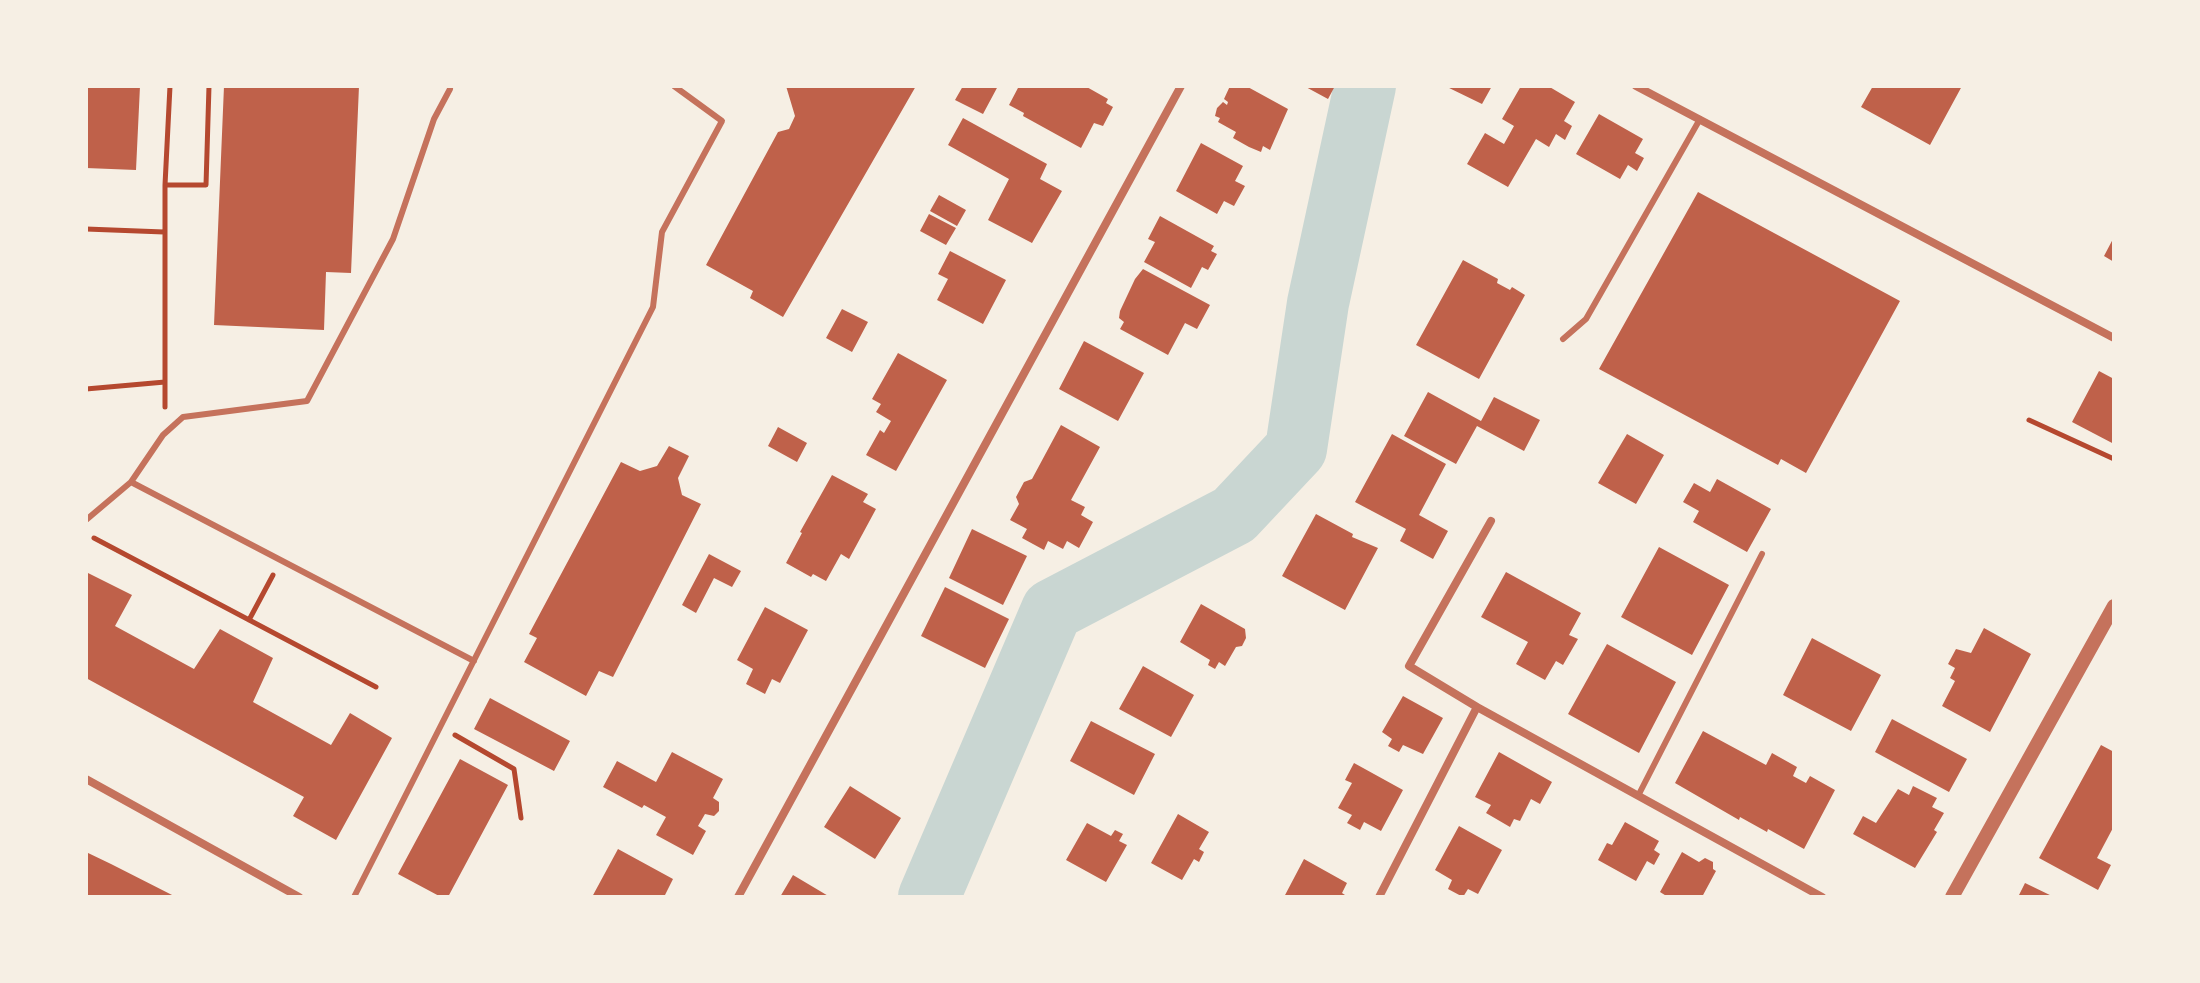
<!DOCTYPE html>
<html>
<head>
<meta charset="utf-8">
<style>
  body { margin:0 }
  #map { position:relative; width:2200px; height:983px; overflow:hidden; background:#f6efe4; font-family:Karla,sans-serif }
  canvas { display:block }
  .frame { position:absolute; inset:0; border:88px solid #f6efe4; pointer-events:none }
</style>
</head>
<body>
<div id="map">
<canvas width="2200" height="983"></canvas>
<div class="frame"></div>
</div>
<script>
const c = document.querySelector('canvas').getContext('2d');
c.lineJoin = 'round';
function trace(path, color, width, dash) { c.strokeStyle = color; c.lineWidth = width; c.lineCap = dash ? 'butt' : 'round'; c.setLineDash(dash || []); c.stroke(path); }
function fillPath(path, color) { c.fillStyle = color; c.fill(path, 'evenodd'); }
const river = new Path2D(`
  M929,897L1052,610L1234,515L1296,449L1318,303L1365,86`);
const building = new Path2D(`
  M86,86H140L136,170L86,168Z
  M224,86H359L351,273L326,272L324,330L214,325Z
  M786,86H916L783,317L750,298L753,291L706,265L778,132L789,129L795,116Z
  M963,86H998L983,114L955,100Z
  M1019,86H1085L1108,99L1106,103L1113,107L1103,126L1094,123L1081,148L1023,116L1024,113L1009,105Z
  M1230,86H1246L1288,109L1270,150L1263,146L1261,152L1249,147L1233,138L1236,132L1218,122L1220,118L1215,116L1217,108L1223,102L1227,105L1228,102L1224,99Z
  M1304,86H1335L1328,99Z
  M1445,86H1492L1482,104Z
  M1521,86H1548L1575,102L1564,121L1572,126L1565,140L1556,134L1549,147L1536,139L1508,187L1467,164L1485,133L1504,144L1514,126L1502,119Z
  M1873,86H1962L1930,145L1861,107Z
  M1599,114L1643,139L1635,153L1644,158L1637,171L1628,165L1620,179L1576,154Z
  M963,118L1047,164L1040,179L1062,191L1032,243L988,220L1009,179L948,145Z
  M1201,143L1243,166L1235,181L1245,186L1234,206L1224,201L1217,214L1176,191Z
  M1698,192L1900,301L1806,473L1781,459L1778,465L1599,369Z
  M939,195L966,210L957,226L930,211Z
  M929,214L956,228L946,245L920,231Z
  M1160,216L1214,246L1211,251L1217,254L1208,270L1202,267L1191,288L1144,262L1155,242L1148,239Z
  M2114,237V262L2104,256Z
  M950,251L1006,280L983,324L937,300L948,279L938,274Z
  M1463,260L1498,279L1497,283L1510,290L1512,287L1525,295L1479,379L1416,345Z
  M1143,269L1210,305L1197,329L1185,323L1168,355L1120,329L1124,322L1119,318L1120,311L1135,279Z
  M842,309L868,322L852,352L826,338Z
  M1084,341L1144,373L1118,421L1059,389Z
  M898,353L947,380L896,471L866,455L880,430L884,433L891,421L876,412L881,404L872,399Z
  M2099,371L2114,379V444L2072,422Z
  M1428,392L1481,421L1494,397L1540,420L1524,451L1477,426L1456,464L1404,436Z
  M1061,425L1100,447L1071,500L1085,507L1081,515L1093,522L1079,548L1067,541L1063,549L1048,541L1044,550L1022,538L1027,529L1010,520L1019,504L1016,497L1024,482L1032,479Z
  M778,427L807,443L797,462L768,446Z
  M1392,434L1446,464L1419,515L1448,531L1433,559L1400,541L1406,529L1355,502Z
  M1627,434L1664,455L1636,504L1598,483Z
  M669,446L689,456L678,478L682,495L701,504L613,677L599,671L586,696L524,662L537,638L529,634L621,462L640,471L657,466Z
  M832,475L868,494L863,502L876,509L849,559L841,554L826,581L813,574L811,577L786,563L802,533L800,532Z
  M1717,479L1771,509L1747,552L1693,522L1699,511L1683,502L1694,483L1710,492Z
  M1316,514L1353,534L1352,537L1378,548L1345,610L1282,576Z
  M972,529L1027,556L1003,605L949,578Z
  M1659,547L1729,585L1692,655L1621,617Z
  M709,554L741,571L732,587L714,578L696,613L682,605Z
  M86,572L132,595L115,626L194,669L220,629L273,658L253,702L331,745L350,713L392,738L336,840L293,816L304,797L86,678Z
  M1506,572L1581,613L1569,635L1578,639L1563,665L1556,661L1545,680L1516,664L1528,642L1481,617Z
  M945,587L1009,619L985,668L921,636Z
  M1201,604L1245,629L1246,638L1242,646L1236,647L1225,666L1219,662L1215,669L1208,665L1210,660L1180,642Z
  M765,607L808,630L780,683L772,679L765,694L746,684L753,669L737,660Z
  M1984,628L2031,654L1990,732L1942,706L1955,681L1950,678L1955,668L1948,664L1956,649L1971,653Z
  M1812,638L1881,675L1851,731L1783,695Z
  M1607,644L1676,682L1639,753L1568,714Z
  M1143,666L1194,695L1171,737L1119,709Z
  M1403,696L1443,718L1423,754L1403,745L1399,752L1388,746L1392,739L1382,732Z
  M490,698L570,741L554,771L474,729Z
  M1892,719L1967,759L1949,792L1875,752Z
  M1091,721L1155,754L1134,795L1070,761Z
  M1703,731L1766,765L1772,753L1797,767L1793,776L1806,783L1810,776L1835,790L1804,849L1768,829L1767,832L1740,817L1739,820L1675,783Z
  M2101,745L2114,752V826L2097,858L2111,865L2098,890L2039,858Z
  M672,752L723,779L713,798L719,802V811L714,816L705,814L698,826L706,831L693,855L656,835L666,817L644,805L642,808L603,787L617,761L656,782Z
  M1499,752L1552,782L1540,804L1531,799L1520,821L1514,819L1510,827L1486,813L1491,805L1475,797Z
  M460,759L508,785L448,897H441L398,874Z
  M1354,763L1403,790L1381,831L1364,822L1360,830L1347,823L1352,815L1338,808L1352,783L1345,780Z
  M850,786L901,818L875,859L824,827Z
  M1913,786L1937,798L1932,807L1944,813L1934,830L1937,832L1915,868L1853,834L1863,816L1876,823L1898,789L1909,795Z
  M1178,814L1209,832L1199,849L1204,852L1199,862L1194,859L1182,880L1151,863Z
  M1625,822L1659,841L1654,850L1660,854L1654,865L1647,861L1636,881L1598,860L1607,843L1612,845Z
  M1087,823L1111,836L1115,830L1123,834L1119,841L1127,845L1106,882L1066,860Z
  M1459,826L1502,850L1478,894L1468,889L1463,897L1448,889L1452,880L1435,870Z
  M618,849L673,879L664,897H592Z
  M86,852L111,864L176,897H86Z
  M1682,852L1699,862L1705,858L1713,862V869L1716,871L1702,897H1668L1660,892Z
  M1304,859L1347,883L1342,893L1348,897H1284Z
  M793,875L830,897H780Z
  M2025,883L2054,897H2018Z`);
const path = new Path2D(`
  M165,185L170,86
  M86,229L164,232
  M86,389L165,382
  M165,407V185H206L209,86
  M2029,420L2114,459
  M94,538L376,687
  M249,620L273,575
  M455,735L514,769L521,818`);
const service = new Path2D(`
  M1563,339L1586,319L1700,119
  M131,482L474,661
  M86,520L131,482L163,435L183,417L307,401L393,239L434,119L450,89
  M1638,796L1762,554
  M354,897L653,307L662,232L722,121L674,86`);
const minor = new Path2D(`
  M1636,86L2114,338
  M1477,707L1822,897
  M86,779L299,897
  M738,897L1181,86
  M1379,897L1477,707L1409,666L1491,521`);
const tertiary = new Path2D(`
  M1952,897L2114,606`);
trace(river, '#c9d6d2', 62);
fillPath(building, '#bf614a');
trace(path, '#b5482f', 5);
trace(service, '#c5725c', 6);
trace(minor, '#c5725c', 8);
trace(tertiary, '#c5725c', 14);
</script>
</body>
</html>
